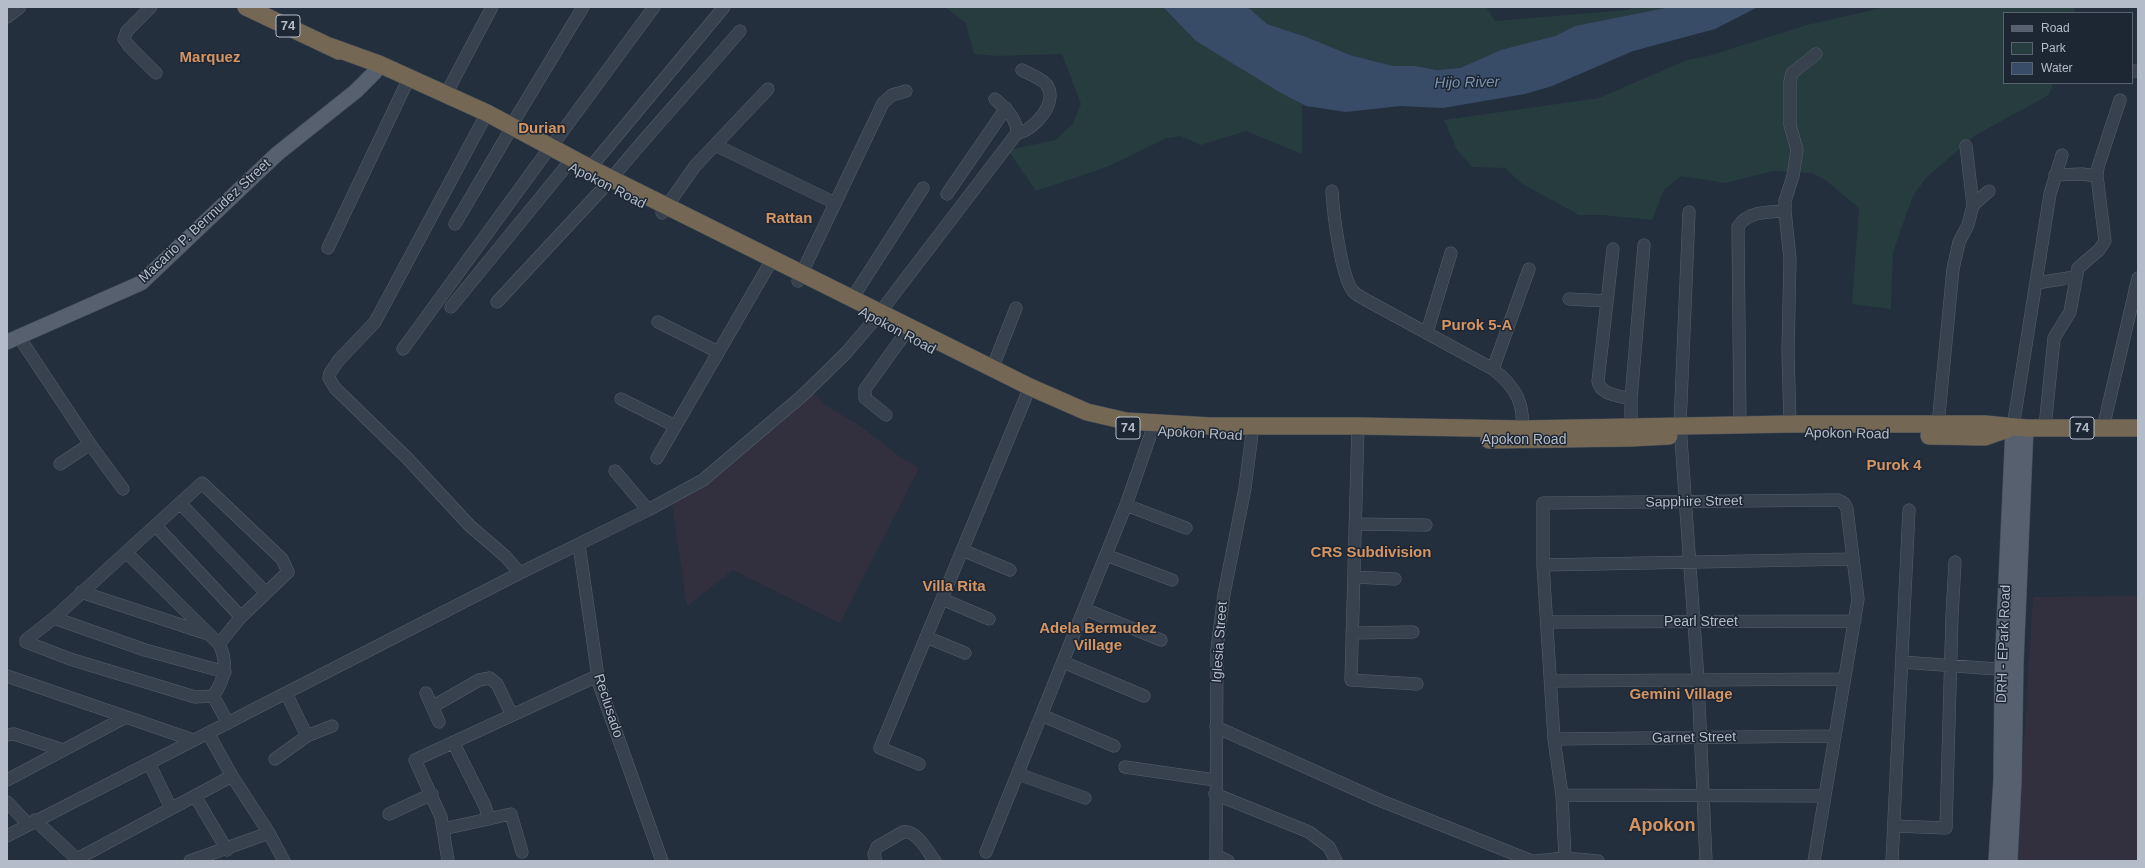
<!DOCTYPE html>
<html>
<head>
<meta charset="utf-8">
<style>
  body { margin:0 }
  #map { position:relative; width:2145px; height:868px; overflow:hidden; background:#242f3e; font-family:Helvetica,sans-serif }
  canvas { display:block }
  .frame { position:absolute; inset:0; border:8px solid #b4bcc9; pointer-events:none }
  .legend { position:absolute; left:2003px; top:12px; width:130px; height:72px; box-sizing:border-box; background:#1d2633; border:1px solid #59626f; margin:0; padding:5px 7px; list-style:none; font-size:12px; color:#b4bcc9 }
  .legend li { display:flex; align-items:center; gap:8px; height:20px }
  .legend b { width:20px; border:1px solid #59626f }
</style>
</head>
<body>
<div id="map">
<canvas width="2145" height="868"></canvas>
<div class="frame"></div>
<ul class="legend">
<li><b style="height:5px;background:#56606e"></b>Road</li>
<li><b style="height:11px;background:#263c3f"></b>Park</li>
<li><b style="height:11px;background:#394c67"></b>Water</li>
</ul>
</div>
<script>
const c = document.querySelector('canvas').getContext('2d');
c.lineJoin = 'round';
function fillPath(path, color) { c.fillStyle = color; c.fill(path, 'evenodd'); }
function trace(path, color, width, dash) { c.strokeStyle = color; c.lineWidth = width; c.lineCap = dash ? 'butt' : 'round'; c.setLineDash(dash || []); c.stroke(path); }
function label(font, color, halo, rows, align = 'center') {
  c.font = font + ' Helvetica,sans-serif'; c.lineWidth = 3; c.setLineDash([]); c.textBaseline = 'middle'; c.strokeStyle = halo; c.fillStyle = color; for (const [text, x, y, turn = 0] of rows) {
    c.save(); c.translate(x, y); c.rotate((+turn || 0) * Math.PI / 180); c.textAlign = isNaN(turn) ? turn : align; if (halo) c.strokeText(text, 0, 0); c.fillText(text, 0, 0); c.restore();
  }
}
const medical = new Path2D(`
  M812,392L825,405L860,426L903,459L919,468L840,623L733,570L687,606L672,504L699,488Z
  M2138,596V861H2018L2021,790L2033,597Z`);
const green = new Path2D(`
  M945,7H1163L1196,41L1302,104V154L1246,131L1201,145L1180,136L1167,138L1109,166L1036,191L1008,150L1055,140L1072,125L1081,104L1062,54L997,56L974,54L966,23Z
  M1245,7H1486L1495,21L1628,10L1633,7H1670L1575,26L1555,36L1480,59L1460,68L1437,70L1415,66H1393L1350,55L1309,38L1267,24L1250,9Z
  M1886,7H2075L2074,13H2004V83H2053L2049,95L1974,136L1926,178L1913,196L1893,252L1891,309L1852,304L1859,208L1824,179L1812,173L1773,171L1725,183L1681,176L1664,190L1652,220L1602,215H1579L1521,183L1505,168L1472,167L1457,150L1444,120L1599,98L1687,60L1708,56L1807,25Z`);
const water = new Path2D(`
  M1163,7H1245L1250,9L1267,24L1309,38L1350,55L1393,66H1415L1437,70L1460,68L1501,50L1555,36L1575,26L1670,7H1758L1715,29L1633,51L1552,86L1525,94L1443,108L1400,106L1346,112L1306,106L1281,93L1196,41Z`);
const minor = new Path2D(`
  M151,7L127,31L124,39L129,46L156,73
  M7,17L20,7
  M2133,71H2138
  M446,94L492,7
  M487,113L375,322L338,361L330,373L329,378L335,388L407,458L470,526L505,556L520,573
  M511,126L583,7
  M1017,133C1034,131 1060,101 1046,84C1040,78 1029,74 1022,70
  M715,145L835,203
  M551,147L654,7
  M590,168L724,7
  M2055,175L2082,174L2097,176
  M612,178C653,128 697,81 740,31
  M1332,191C1333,211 1341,277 1353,291C1356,295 1362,297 1366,300L1493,369C1517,388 1525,404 1522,435
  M947,194L1006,108
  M1973,205L1989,191
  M1689,212L1680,425L1698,680L1706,861
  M662,213L695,166L768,89
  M455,224L508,134
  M328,248L409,78
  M1613,249L1598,381C1600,395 1620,396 1631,399
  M798,281L883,103L892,95L906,91
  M2036,283L2075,277
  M853,297L923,188
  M1569,299L1607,301
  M497,302L606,185
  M451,307L567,165
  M658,322L718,352
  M1427,332L1451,253
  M19,337L90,444L123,489
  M403,349L545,154
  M992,369L1016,308
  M1493,369L1529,269
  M621,399L675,426
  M886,415L865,398V389L909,328
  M1790,424L1788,352L1790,259L1785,211V201L1793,176L1797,150L1790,125V82L1792,73L1816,54
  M1740,425L1738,227C1747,211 1769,212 1785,211
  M1938,425L1953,269L1959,242L1968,225L1973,205L1966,146
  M1358,426L1351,680L1417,684
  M2013,427L2050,194L2062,155
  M2045,427L2054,338L2070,312L2078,268L2099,250L2105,241L2097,176L2098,167L2120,100
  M2103,428L2138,278
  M1631,434V399L1644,245
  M657,458L773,258
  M60,464L90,444
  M615,471L648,510
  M180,503L266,593
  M1126,505L1186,528
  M1355,524L1426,525
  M156,526L241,617
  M579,545L599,684L662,861
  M962,550L1010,570
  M126,552L219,644C228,662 225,680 213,696L195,697L70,659L26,642V640L54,618L202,483L282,559L288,572L241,617L219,644
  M1106,555L1172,580
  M1543,565L1852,559
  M1354,577L1395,579
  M81,592L205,633
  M942,599L989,619
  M1084,609L1161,640
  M54,618L145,650L225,672
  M1548,622L1855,621
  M1352,633L1413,632
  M926,637L965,653
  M1063,662L1144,696
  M1902,662L2010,670
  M7,676L193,740
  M1552,681L1843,679
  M286,693L307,736
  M426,693L439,722
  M213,696L228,723
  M432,707L479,680L490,678L497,684L512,715
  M1041,715L1114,746
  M1216,727L1379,800L1532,861
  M208,733L232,776L269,833L284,861
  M7,735L14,734L63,750
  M1554,739L1834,736
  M453,742L485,806L489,819
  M275,759L307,736L332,726
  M149,763L171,808
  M919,764L880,748L1030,387
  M1125,767L1215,780
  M1018,774L1085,798
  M7,780L124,718
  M1215,794L1309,832L1329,847L1336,861
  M1562,795L1825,796
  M195,796L227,850
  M7,802L28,824
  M389,814L432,794
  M35,820L79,861
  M1894,826L1946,828L1952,616L1955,562
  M443,829L511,814L522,852
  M7,836L520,573L648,510L703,480L802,396L846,353L875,319L1017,133C1017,118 1005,108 995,99
  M986,852L1126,505L1155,422
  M1216,855L1228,861
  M1565,858L1562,795L1554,739L1543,565V503L1838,500L1844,503L1847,509L1858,599L1814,861
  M77,859L232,776
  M190,861L269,833
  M448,861L441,817L415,760L597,676
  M876,861L874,854L877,847L903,832C917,830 927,851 935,861
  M1216,861L1217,649L1224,594L1245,488L1253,426
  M1535,861L1565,858L1598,861
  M1892,861L1909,510`);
const major = new Path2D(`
  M7,342L141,283L277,154L356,91L375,72L379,64
  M1996,861L2001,779L2002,670L2013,427
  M2010,861L2014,781L2016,662L2026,428`);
const highway = new Path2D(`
  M246,7L339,51
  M329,46L379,64L487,113L590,168L1030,387L1087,412L1126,421L1210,426H1358L1523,429L1790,424H1985L2026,428H2138
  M1929,436L1985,437L2008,429
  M1489,440L1630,438L1669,436`);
const shields = [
  [288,26,24],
  [1128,428,24],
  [2082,428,24]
];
const shieldNames = [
  ["74",288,26],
  ["74",1128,428],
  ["74",2082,428]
];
const streetNames = [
  ["Apokon Road",607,186,27],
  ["Macario P. Bermudez Street",205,221,-43],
  ["Apokon Road",897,331,28],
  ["Apokon Road",1200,434,3],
  ["Apokon Road",1847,434,1],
  ["Apokon Road",1524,440],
  ["Sapphire Street",1694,502,-1],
  ["Pearl Street",1701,622],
  ["Iglesia Street",1220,642,-86],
  ["DRH - EPark Road",2004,644,-88],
  ["Reclusado",608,706,72],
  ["Garnet Street",1694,738,-1]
];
const neighbourhoodNames = [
  ["Marquez",210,58],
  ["Durian",542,129],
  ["Rattan",789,219],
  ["Purok 5-A",1477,326],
  ["Purok 4",1894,466],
  ["CRS Subdivision",1371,553],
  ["Villa Rita",954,587],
  ["Adela Bermudez",1098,629],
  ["Village",1098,646],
  ["Gemini Village",1681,695]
];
const waterNames = [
  ["Hijo River",1467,83,-1]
];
const districtNames = [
  ["Apokon",1662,826]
];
fillPath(medical, '#32303f');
fillPath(green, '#263c3f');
fillPath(water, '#394c67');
trace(minor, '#565f6c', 13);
trace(major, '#414a57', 16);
trace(highway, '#434c59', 18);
trace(minor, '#38414e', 12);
trace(major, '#56606e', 15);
trace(highway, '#746855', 17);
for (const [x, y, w] of shields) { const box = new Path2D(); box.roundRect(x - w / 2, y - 11, w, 22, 3); c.fillStyle = '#1d2633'; c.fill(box); trace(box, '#b4bcc9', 1); }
label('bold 13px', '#b4bcc9', null, shieldNames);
label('14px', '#b4bcc9', '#1d2633', streetNames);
label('bold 15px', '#d59563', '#1d2633', neighbourhoodNames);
label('italic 15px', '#7c92b1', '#1d2633', waterNames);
label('bold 18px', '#d59563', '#1d2633', districtNames);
</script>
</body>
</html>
